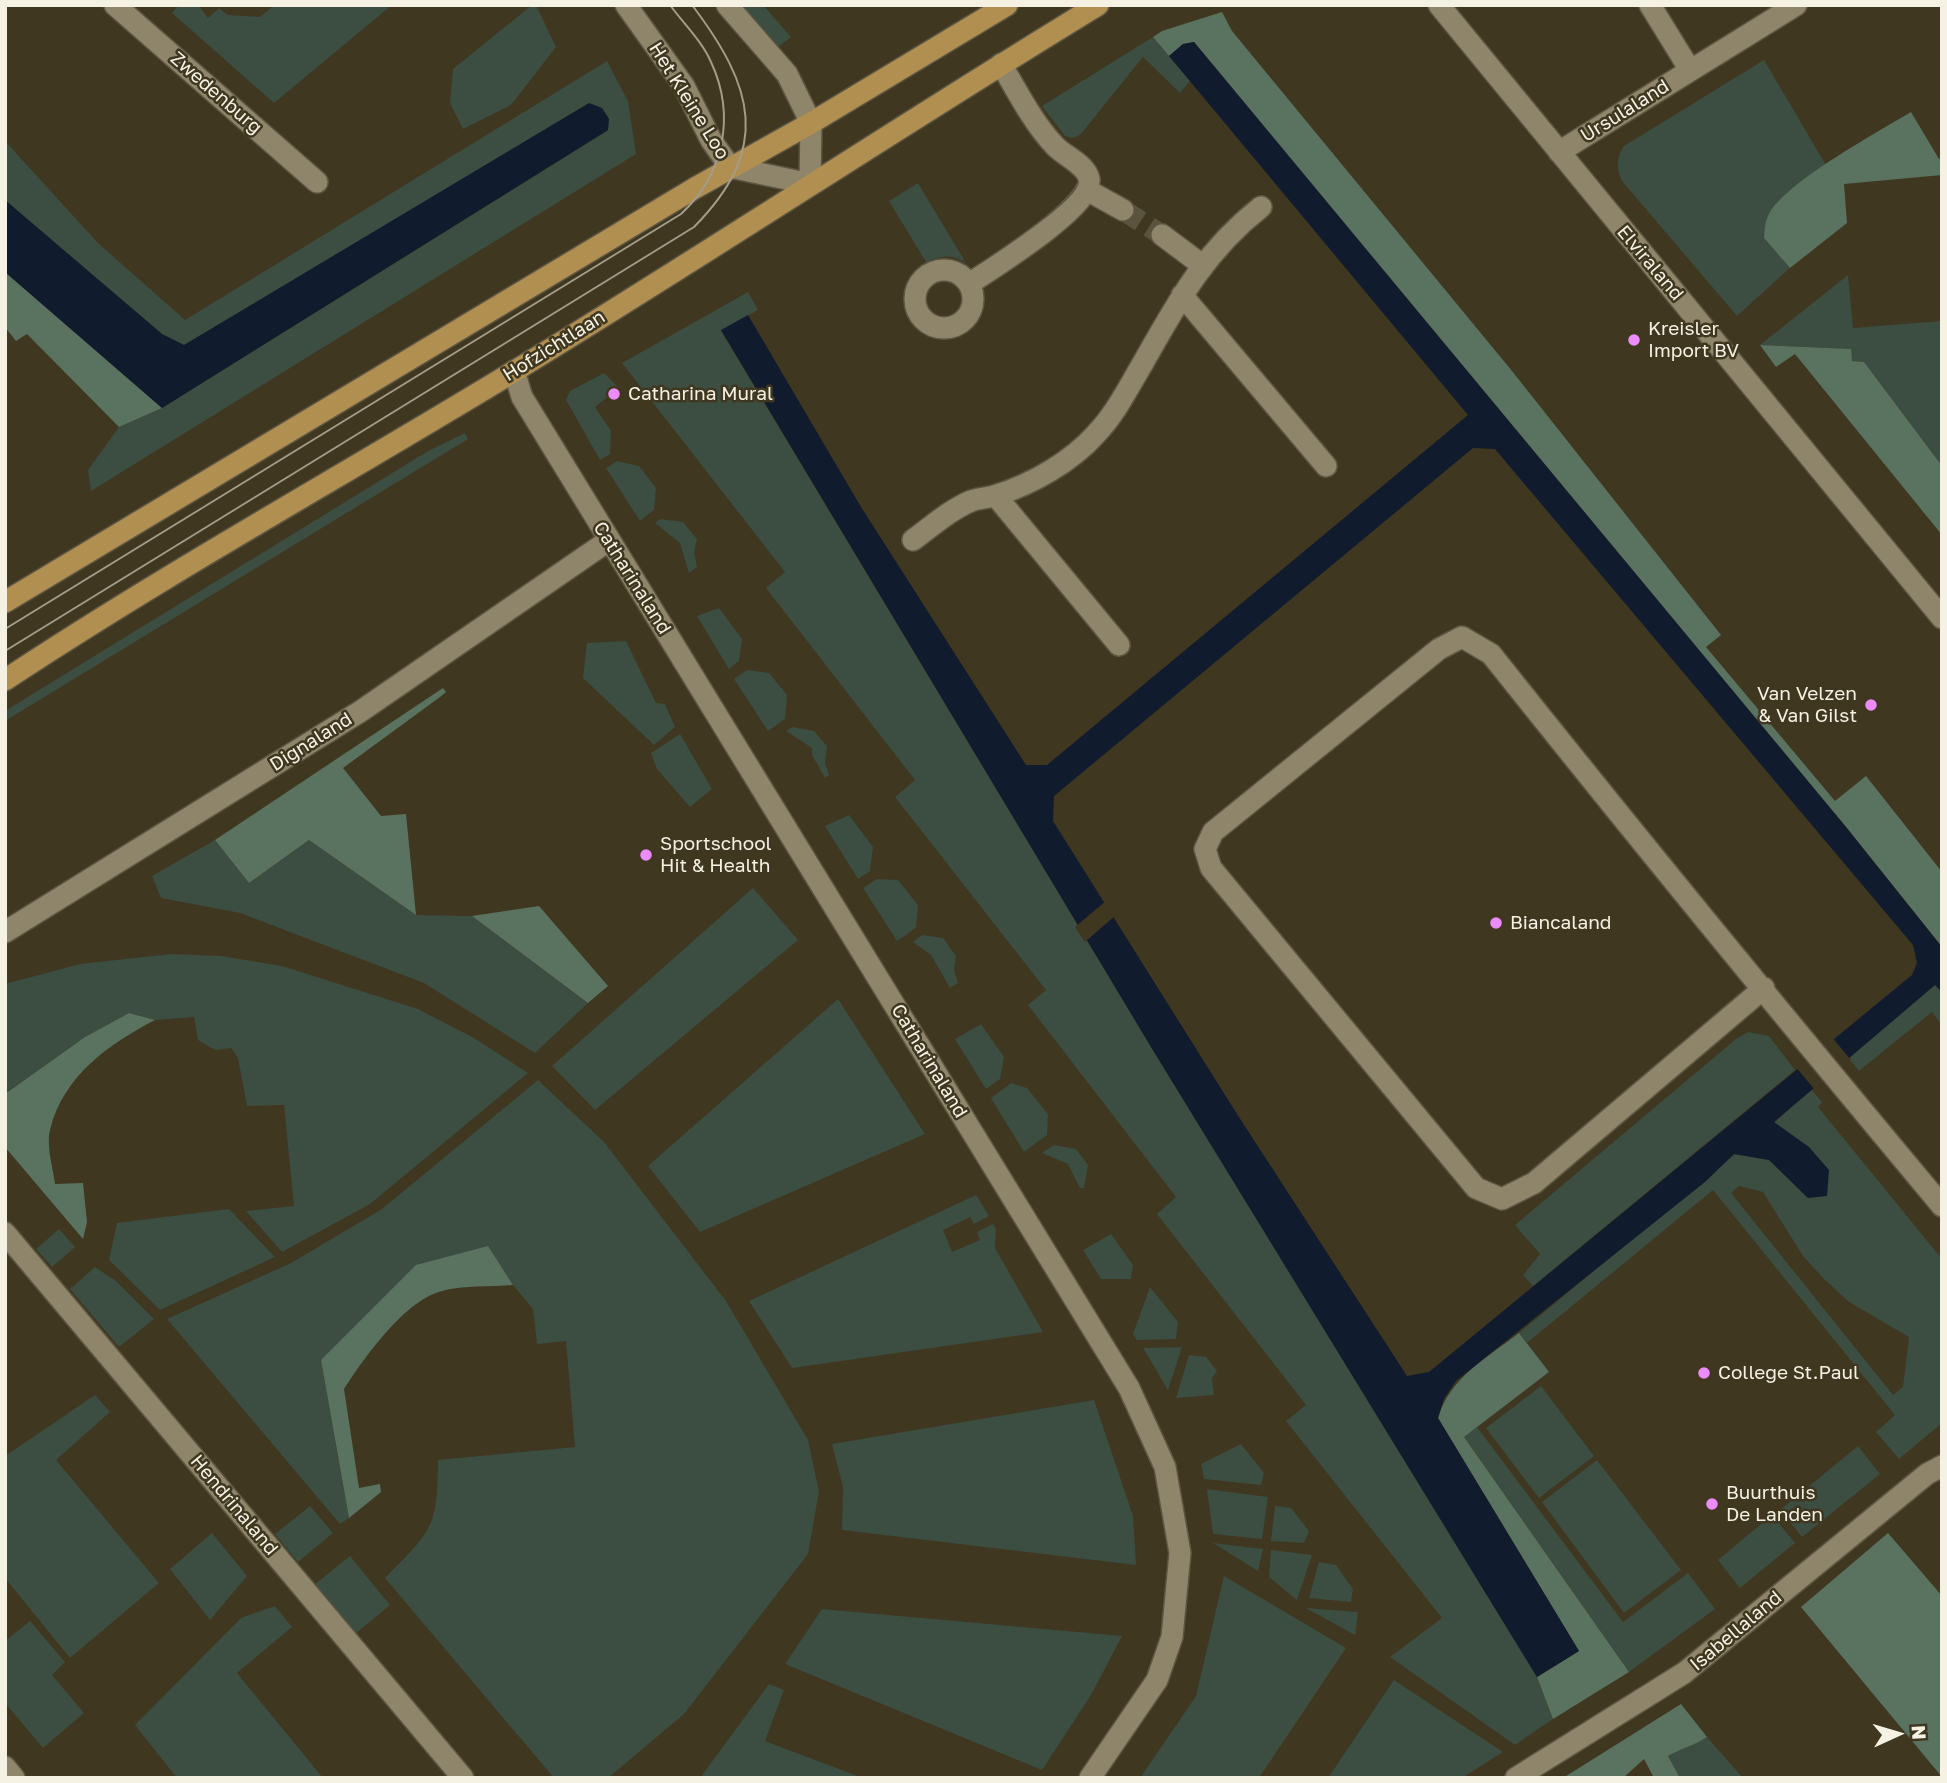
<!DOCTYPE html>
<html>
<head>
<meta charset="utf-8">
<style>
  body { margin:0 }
  #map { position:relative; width:1947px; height:1783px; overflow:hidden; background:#3f3720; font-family:"Golos Text",sans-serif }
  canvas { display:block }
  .frame { position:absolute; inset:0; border:7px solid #f5f1e3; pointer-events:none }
  .north { position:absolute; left:1863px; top:1699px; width:70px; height:70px; -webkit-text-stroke:5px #3f3720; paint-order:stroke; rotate:86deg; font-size:19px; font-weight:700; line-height:28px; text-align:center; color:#f5f1e3 }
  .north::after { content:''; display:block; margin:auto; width:24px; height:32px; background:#f5f1e3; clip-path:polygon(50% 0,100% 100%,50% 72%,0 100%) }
</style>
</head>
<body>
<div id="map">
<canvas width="1947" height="1783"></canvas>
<div class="frame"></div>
<div class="north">N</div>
</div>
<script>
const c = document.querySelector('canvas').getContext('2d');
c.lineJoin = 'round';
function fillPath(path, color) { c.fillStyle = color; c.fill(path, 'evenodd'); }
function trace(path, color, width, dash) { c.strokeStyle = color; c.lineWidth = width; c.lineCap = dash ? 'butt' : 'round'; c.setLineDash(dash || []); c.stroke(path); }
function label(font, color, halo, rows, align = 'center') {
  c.font = font + ' "Golos Text",sans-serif'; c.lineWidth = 5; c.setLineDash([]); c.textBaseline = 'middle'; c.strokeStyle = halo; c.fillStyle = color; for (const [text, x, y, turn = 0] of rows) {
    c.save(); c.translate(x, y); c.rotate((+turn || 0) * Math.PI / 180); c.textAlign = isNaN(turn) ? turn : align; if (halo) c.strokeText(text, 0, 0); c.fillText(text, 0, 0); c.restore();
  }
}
const green = new Path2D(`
  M179,5H198L208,18L219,8L228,15L260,17L274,5H392L274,103L172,13Z
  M532,5H536L556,47L511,105L463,129L450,103L453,69Z
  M739,5H763L791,37L776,49Z
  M1153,37L1190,81L1180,93L1143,57L1080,135L1073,138L1065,136L1042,106Z
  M1764,60L1826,165L1780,200L1764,238L1790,268L1737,316L1622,181C1616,168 1616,158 1624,146Z
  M607,61L628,101L636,154L91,491L88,470L119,427L162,408L607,131L609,119L602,108L184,345L162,334L5,200V141L98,243L185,320Z
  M918,183L966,263C951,254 942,256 926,262L889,201Z
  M1848,275L1853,328L1942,321V466L1864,362L1852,361L1850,349L1760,345Z
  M748,292L758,310L721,331L1151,1047L1537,1677L1553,1719L1515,1745L1390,1657L1442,1618L1286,1421L1306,1405L1157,1214L1176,1197L1028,1005L1046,990L895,797L915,780L766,588L785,572L622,363Z
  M604,373L619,388L595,407L611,431L610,454L600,460L566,400L570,391Z
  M465,433L468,439L5,721V711L428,451Z
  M617,461L639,466L656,488L654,510L640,521L606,468Z
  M660,519L683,522L697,539L694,552L697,567L689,573L680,543L655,523Z
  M719,608L742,639L739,661L729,669L697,616Z
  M626,641L656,703L665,704L675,727L654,745L583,678L587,643Z
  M747,670L769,673L787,695L785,719L768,731L734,679Z
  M792,727L814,731L827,746L825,763L829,775L825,778L812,755V748L786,731Z
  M680,734L712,789L690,807L657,769L651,753Z
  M849,815L873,847L870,871L858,879L825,826Z
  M215,840L249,883L309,840L416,915L472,916L588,1003L535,1053L424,983L240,913L161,898L152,876Z
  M877,879L898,880L918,905L916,928L897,941L863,888Z
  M753,888L798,940L595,1110L552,1066Z
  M922,935L943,938L956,956L954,970L958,983L950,988L931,955L913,942Z
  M171,954L221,956L282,966L418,1009L474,1038L528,1073L370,1204L282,1252L246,1211L294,1206L284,1105L247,1106L238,1058L231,1048L215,1050L198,1040L194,1017L155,1020L129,1013L85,1037L5,1094V984L80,964Z
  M1935,985L1942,992V1025L1932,1012L1859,1071L1848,1058Z
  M838,999L925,1134L700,1232L648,1166Z
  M981,1024L1004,1057L1000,1079L986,1089L955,1039Z
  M1748,1032L1769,1036L1795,1070L1533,1286L1523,1275L1540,1254L1515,1225L1736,1039Z
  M538,1080L604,1142L726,1301L808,1440L819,1491L808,1554L684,1714L608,1778H554L385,1578C433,1529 437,1529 438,1460L575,1447L566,1341L537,1344L533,1309L513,1285L488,1247L321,1360L349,1518L340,1524L167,1319L291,1263L382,1209Z
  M1011,1083L1027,1088L1048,1114L1047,1135L1024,1152L991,1098Z
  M1811,1089L1822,1102L1818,1107L1942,1259V1423L1899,1459L1876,1432L1895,1415L1713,1190L1527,1343L1519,1333L1735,1154L1769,1160L1808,1198L1774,1123ZM1739,1186L1763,1192L1803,1256L1824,1279L1849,1302L1909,1337L1903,1387L1893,1395L1731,1193Z
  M1054,1145L1076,1149L1088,1165L1084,1188H1080L1068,1164L1042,1153Z
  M976,1195L989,1216L974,1224L970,1217L943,1230L952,1252L980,1240L977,1232L993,1224L996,1229L995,1248L1043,1332L792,1368L749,1301Z
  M229,1209L275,1257L160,1310L109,1260L117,1223Z
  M59,1229L75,1247L52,1267L36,1249Z
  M1111,1234L1133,1265L1131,1279H1101L1083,1250Z
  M95,1267L116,1281L154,1319L119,1347L70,1289Z
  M1150,1287L1178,1322L1176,1339L1137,1340L1133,1334Z
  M1182,1347L1168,1390L1143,1348Z
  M1189,1355L1206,1357L1217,1371L1212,1378L1214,1395L1176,1398Z
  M1541,1386L1594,1456L1539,1498L1486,1428Z
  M95,1395L110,1412L56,1460L159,1583L70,1658L5,1578V1456Z
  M1094,1400L1133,1516L1136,1565L842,1530L843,1487L832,1444Z
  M1477,1427L1623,1622L1688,1573L1715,1609L1629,1672L1464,1437Z
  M1241,1444L1264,1473L1261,1485L1204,1479L1201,1464Z
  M1858,1446L1880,1474L1802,1537L1780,1510Z
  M1597,1460L1681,1570L1624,1613L1542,1502Z
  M1207,1489L1268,1497L1262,1539L1213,1534Z
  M310,1506L333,1533L298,1562L275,1534Z
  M1275,1506L1291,1508L1309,1531L1304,1543L1271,1541Z
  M1772,1515L1795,1543L1740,1588L1718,1560Z
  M212,1533L247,1576L210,1620L170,1569Z
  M1213,1543L1263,1549L1258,1571Z
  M1271,1550L1312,1555L1297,1600L1269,1577Z
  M350,1556L390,1605L355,1634L315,1584Z
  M1319,1562L1336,1565L1353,1589L1351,1602L1309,1598Z
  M1224,1576L1346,1648L1259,1778H1140L1196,1696Z
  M275,1606L292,1627L237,1673L323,1778H177L135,1725L241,1618Z
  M1306,1608L1358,1612L1355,1636V1635Z
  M822,1609L1122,1636L1091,1695L1042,1770L785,1664Z
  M30,1621L65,1662L52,1675L84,1713L43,1748L5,1703V1641Z
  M1394,1680L1503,1752L1462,1778H1328Z
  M769,1684L784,1690L765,1741L863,1778H700Z
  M1707,1737L1743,1778H1680L1668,1756C1682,1748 1694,1746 1707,1737Z`);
const forest = new Path2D(`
  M1222,12L1232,31L1512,371L1721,635L1706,647L1835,801L1866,776L1942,872V947L1846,827L1194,42L1183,44L1169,56L1153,37L1162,31Z
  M1911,112L1939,159L1942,158V175L1844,184L1847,223L1790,268L1764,238C1765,229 1765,220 1770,212C1790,180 1876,133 1911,112Z
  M5,272L162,408L119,427L27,334L16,341L5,327Z
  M1760,345L1851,349L1852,361L1864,362L1942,466V535L1795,354L1776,367Z
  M443,688L446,692L440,697L343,768L381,816L406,814L416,915L309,840L249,883L215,840Z
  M539,906L608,986L588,1003L472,916Z
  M129,1013L155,1020C109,1044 63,1076 50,1130C46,1145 53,1168 55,1184L83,1183L87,1222L83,1239L5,1147V1094L85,1037Z
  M488,1246L513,1285C490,1287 464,1285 442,1291C405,1300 364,1358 344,1389L359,1488L380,1484L381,1492L349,1518L321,1360L416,1265Z
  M1519,1333L1549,1372L1464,1437L1629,1672L1553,1719L1537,1677L1579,1651L1438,1418C1450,1377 1487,1358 1519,1333Z
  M1888,1533L1942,1596V1777L1801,1607Z
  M1681,1704L1707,1737C1694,1746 1682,1748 1668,1756L1680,1778H1654L1644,1759L1623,1778H1563Z`);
const water = new Path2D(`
  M1194,42L1846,827L1942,947V992L1935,985L1774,1122L1809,1147L1829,1170L1827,1196L1808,1198L1769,1160L1734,1154L1705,1182L1456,1381L1444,1399L1438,1418L1579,1651L1537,1677L1151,1047L721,330L748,315L861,507L1026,765H1047L1468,415L1169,56L1183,44ZM1473,448L1495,449L1913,945L1917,963L1912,975L1429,1372L1407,1376L1237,1114L1053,821L1054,796Z
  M589,103L602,108L609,119L608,130L162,408L5,272V200L162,334L184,345Z`);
const pier = new Path2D(`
  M1107,900L1116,915L1085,942L1075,927Z
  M1831,1036L1851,1060L1815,1090L1795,1066Z`);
const minorTunnel = new Path2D(`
  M1123,210L1162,235`);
const minor = new Path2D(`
  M115,5L317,182
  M626,5L684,86L711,140L730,167L810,184L811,123L787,74L727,5
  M1439,5L1942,618
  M1650,5L1690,70
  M1559,152L1796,5
  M1087,190L1123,210
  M1162,235L1202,265
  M915 299a29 29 0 1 1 58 0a29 29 0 1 1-58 0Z
  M969,284C991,269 1094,206 1089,179C1086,164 1064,156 1055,146C1033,123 1017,91 1001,64
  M1182,295L1326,466
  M514,371L522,397L1129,1388L1165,1467L1180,1553L1172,1637L1157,1680L1090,1778
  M996,496L1119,645
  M913,540C932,526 950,510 971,501C979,498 989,498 997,495C1032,484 1071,462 1096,434C1116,413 1128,388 1143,363C1178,301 1205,251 1261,207
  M5,932L361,711L608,541
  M1764,988L1534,1183L1502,1199L1476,1188L1211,868L1205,849L1213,832L1439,649L1462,637L1491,654C1639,840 1790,1024 1942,1206
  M5,1233L463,1778
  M5,1767L14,1778
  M1516,1778L1684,1673L1927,1474L1942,1466`);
const major = new Path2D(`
  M5,602L695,188L811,123L1007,5
  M5,680C170,571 344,475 513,372C710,252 901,125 1098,5`);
const tram = new Path2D(`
  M5,629L681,214C724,174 736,116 711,62C702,41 683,23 670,5
  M5,651L694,227C772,148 754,87 692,5`);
const markers = [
  [1634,340,7,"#ec8cfa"],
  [614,394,7,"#ec8cfa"],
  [1871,705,7,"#ec8cfa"],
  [646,855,7,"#ec8cfa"],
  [1496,923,7,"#ec8cfa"],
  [1704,1373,7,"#ec8cfa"],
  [1712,1504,7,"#ec8cfa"]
];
const streetNames = [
  ["Zwedenburg",216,93,41],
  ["Het Kleine Loo",689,101,58],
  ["Ursulaland",1625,111,-32],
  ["Elviraland",1650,263,50],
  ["Hofzichtlaan",554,346,-32],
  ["Catharinaland",632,578,58],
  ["Dignaland",311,742,-32],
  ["Catharinaland",929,1061,59],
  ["Hendrinaland",234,1505,50],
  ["Isabellaland",1736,1631,-40]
];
const poiNames = [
  ["Kreisler",1648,329],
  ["Import BV",1648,351],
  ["Catharina Mural",628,394],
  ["Van Velzen",1857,694,"right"],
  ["& Van Gilst",1857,716,"right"],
  ["Sportschool",660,844],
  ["Hit & Health",660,866],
  ["Biancaland",1510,923],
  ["College St.Paul",1718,1373],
  ["Buurthuis",1726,1493],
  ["De Landen",1726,1515]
];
fillPath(green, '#3c4d41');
fillPath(forest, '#5a7360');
fillPath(water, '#101b2e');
fillPath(pier, '#3f3720');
trace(minorTunnel, '#5a533d', 21, [21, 10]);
trace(minor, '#5c5541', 24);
trace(major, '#5c5541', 24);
trace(minor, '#8e856b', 21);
trace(major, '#b18f51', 21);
trace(tram, '#a29c8a', 2);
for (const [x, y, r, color] of markers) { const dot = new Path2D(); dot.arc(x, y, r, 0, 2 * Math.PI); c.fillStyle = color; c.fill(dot); trace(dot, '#3f3720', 2.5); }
label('19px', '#f5f1e3', '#3f3720', streetNames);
label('19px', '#f5f1e3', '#3f3720', poiNames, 'left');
</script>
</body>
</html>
